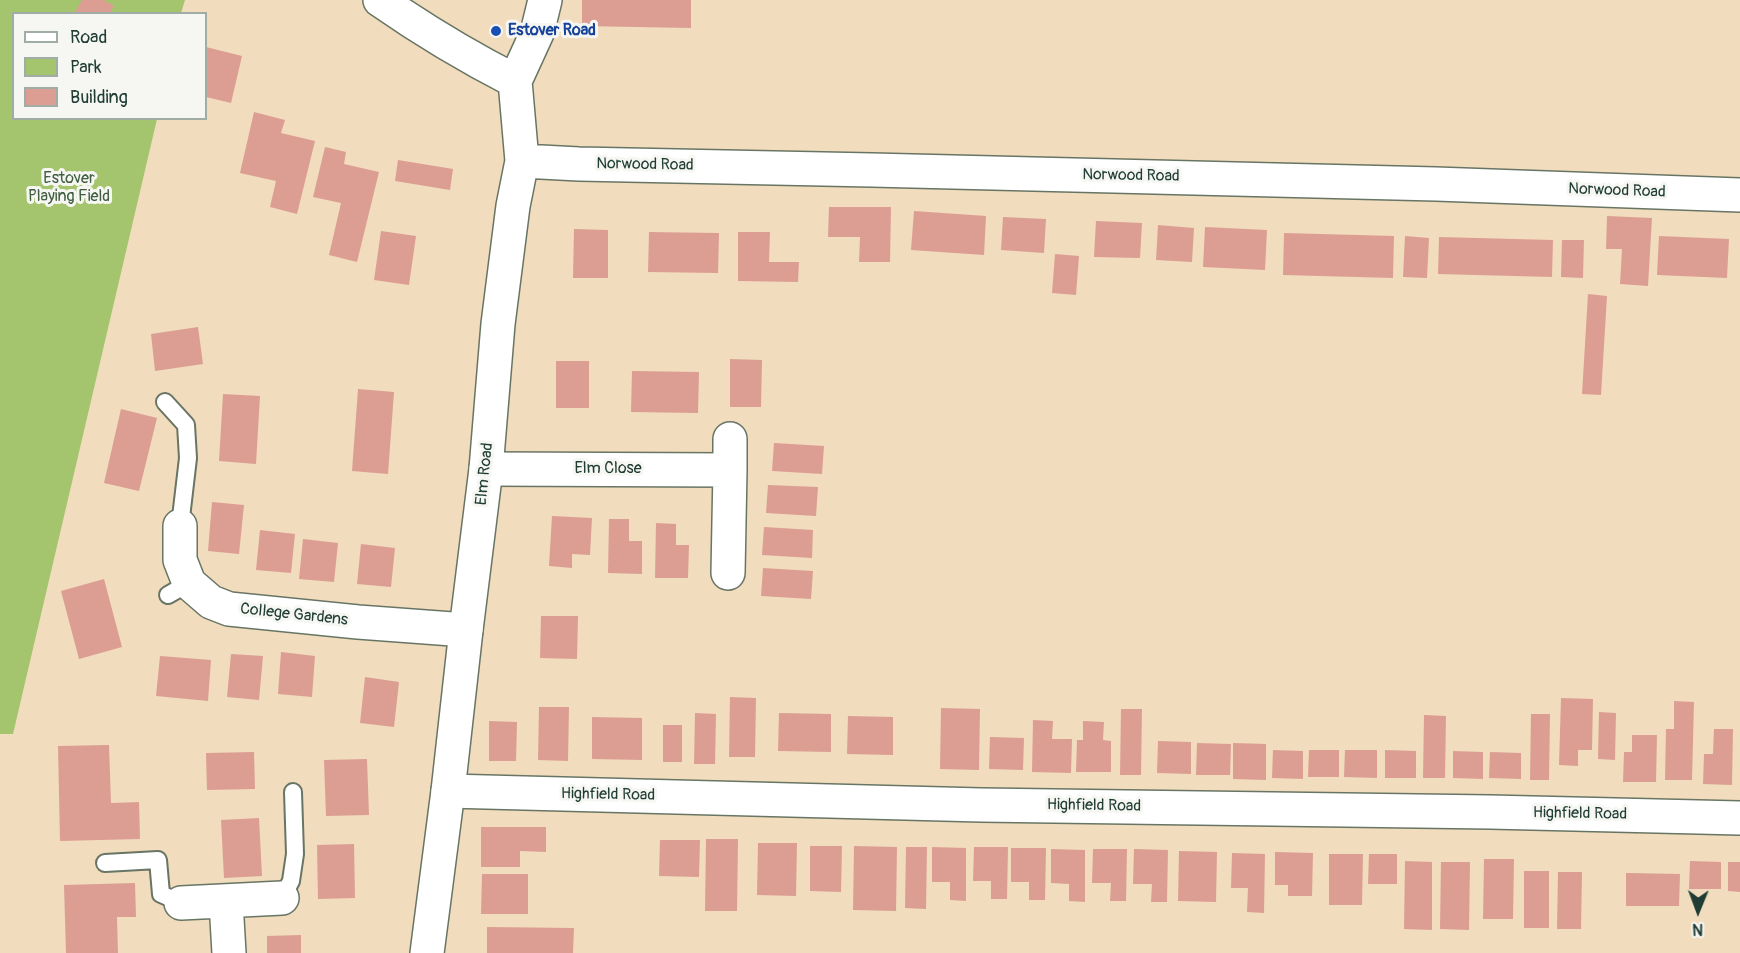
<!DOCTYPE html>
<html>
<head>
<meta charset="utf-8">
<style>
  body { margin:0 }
  #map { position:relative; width:1740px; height:953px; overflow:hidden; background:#f1dcbd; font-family:Pangolin,sans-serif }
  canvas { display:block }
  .legend { position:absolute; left:12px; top:12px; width:195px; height:108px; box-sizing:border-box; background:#f6f6f2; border:2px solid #a0aca6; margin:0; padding:8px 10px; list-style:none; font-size:18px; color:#1f3d34 }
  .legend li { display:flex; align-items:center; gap:12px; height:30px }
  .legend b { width:30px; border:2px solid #a0aca6 }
  .north { position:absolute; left:1668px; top:881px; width:60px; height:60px; -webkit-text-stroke:4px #f6f6f2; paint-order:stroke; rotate:181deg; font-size:16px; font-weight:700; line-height:24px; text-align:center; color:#1f3d34 }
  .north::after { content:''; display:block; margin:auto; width:21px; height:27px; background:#1f3d34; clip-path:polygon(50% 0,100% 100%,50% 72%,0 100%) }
</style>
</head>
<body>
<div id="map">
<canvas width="1740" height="953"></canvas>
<ul class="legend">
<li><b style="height:8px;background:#fff"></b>Road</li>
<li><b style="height:16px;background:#a4c46d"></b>Park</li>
<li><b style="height:16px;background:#dc9e93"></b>Building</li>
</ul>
<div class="north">N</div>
</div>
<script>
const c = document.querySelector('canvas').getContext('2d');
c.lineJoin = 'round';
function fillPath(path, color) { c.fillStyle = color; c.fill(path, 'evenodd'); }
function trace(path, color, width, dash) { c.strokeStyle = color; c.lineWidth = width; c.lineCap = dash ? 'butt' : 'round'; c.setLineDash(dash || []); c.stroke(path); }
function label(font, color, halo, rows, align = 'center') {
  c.font = font + ' Pangolin,sans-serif'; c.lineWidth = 6; c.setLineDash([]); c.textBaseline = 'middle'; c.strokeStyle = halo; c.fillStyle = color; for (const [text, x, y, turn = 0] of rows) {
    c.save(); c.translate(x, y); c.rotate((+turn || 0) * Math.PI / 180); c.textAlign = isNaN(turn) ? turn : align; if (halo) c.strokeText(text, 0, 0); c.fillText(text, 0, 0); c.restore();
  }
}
const green = new Path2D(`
  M0,0H185L181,13L14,14V118L157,119L13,734H0Z`);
const building = new Path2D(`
  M82,0H104L114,6L109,14H74Z
  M582,0H691V28L582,26Z
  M206,47L242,56L231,103L206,97Z
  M254,112L285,120L281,133L315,141L297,214L270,207L276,181L240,173Z
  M325,147L346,152L344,164L379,172L357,262L329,255L341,203L313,197Z
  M398,160L453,169L450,190L395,181Z
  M829,207H891L890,262H859L860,237H828Z
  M914,211L986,216L984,255L911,250Z
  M1607,216L1652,218L1648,286L1620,284L1622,249H1606Z
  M1003,217L1046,219L1044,253L1001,250Z
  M1096,221L1142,223L1140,258L1094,257Z
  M1158,225L1194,228L1192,262L1156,260Z
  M1205,227L1267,230L1265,270L1203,267Z
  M574,229L608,230V278H573Z
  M381,231L416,236L409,285L374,280Z
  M649,232L719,233L718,273L648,272Z
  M738,232H770L769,262H799L798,282L738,281Z
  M1284,233L1394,236L1393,278L1283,275Z
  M1405,236L1429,238L1427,278L1403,277Z
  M1659,236L1729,239L1727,278L1657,275Z
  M1439,237L1553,240L1552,277L1438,274Z
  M1562,240H1584L1583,278L1561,277Z
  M1055,254L1079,256L1076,295L1052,293Z
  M1588,294L1607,296L1601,395L1582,394Z
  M198,327L203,364L155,371L151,334Z
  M730,359L762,360L761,407H730Z
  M556,361H589V408H556Z
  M632,371L699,372L698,413L631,412Z
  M358,389L394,392L388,474L352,471Z
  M223,394L260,396L256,464L219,461Z
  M121,409L157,418L139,491L104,483Z
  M774,443L824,446L822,474L772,471Z
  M768,485L818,487L816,516L766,513Z
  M212,502L244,505L239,554L208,551Z
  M552,516L592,518L590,555L572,554V568L549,566Z
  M609,519H629V541H642V574L608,573Z
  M656,523L676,524V545H689L688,578H655Z
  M764,527L813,530L812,558L762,555Z
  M260,530L295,534L291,573L256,570Z
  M303,539L338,543L334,582L299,579Z
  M361,544L395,548L391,587L357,584Z
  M763,568L813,571L811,599L761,596Z
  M104,579L122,647L79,659L61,591Z
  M541,616H578L577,659L540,658Z
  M281,652L315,656L312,697L278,694Z
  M231,654L263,656L259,700L227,697Z
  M160,656L211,660L208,701L156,696Z
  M365,677L399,682L394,727L360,723Z
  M730,697L756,698L755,757H729Z
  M1561,698L1593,699L1592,750H1578V766L1559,765Z
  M1674,701L1694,702L1692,780H1665L1666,729H1674Z
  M539,707H569L568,761L538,760Z
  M941,708L980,709L979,770L940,769Z
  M1121,709H1142L1141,775H1120Z
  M1599,712L1616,713L1615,760L1598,759Z
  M695,713L716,714L715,764H694Z
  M779,713L831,714V752L778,751Z
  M1531,714H1550L1549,780H1530Z
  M1424,715L1446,716L1445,778H1423Z
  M848,716L893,717V755L847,754Z
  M592,717L642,718V760L592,759Z
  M1033,720L1053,721L1052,739H1072L1071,773L1032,772Z
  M489,721L517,722L516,761H489Z
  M1083,721L1104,722L1103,740L1111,741V772H1076L1077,740H1083Z
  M663,725H682V762H663Z
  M1714,729H1733L1732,785L1703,784L1704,754H1713Z
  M1632,735H1657L1656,782H1623L1624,752H1632Z
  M990,737L1024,738L1023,770L989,769Z
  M1158,741L1191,742V774L1157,773Z
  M1197,743L1231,744L1230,775H1196Z
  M1233,743L1266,744V780L1233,779Z
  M109,745L111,803L139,802L140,839L60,841L58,746Z
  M1273,750L1303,751V779L1272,778Z
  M1309,750H1339V777H1308Z
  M1345,750H1377V778L1344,777Z
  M1385,750L1416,751V778H1385Z
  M1453,751L1483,752V779L1453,778Z
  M254,752L255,789L207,790L206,753Z
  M1490,752L1521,753V779L1489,778Z
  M367,759L369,815L326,816L324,760Z
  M259,818L262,876L224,878L221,820Z
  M481,827H546V852L520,851V867H481Z
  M706,839H738L737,911H705Z
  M660,840H700L699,877L659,876Z
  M758,843H797L796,896L757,895Z
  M354,844L355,898L318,899L317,845Z
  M810,846H842L841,892L810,891Z
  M854,846L897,847L896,911L853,910Z
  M906,847H927L926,909L905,908Z
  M932,847L966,848V901L950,900V882H932Z
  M974,847H1008L1007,899H991V881H973Z
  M1011,848H1046L1045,900H1029V882H1011Z
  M1051,849L1085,850V902L1069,901V884L1051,883Z
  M1093,849H1127L1126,901H1110L1111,883H1092Z
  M1134,849L1168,850L1167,902H1151L1152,884H1133Z
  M1179,851L1217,852L1216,902L1178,901Z
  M1275,852L1313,853L1312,896H1288V885H1275Z
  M1232,853L1265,854L1264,913L1247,912L1248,888H1231Z
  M1329,854H1363L1362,905H1329Z
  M1369,854H1397V884H1368Z
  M1484,859H1514L1513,919H1483Z
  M1405,861L1432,862V930L1404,929Z
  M1690,861L1721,862V889H1689Z
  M1441,862H1470L1469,930L1440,929Z
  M1728,862H1740V892L1728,891Z
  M1524,871H1549V928H1524Z
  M1558,872H1582L1581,929H1557Z
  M1626,873L1680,874L1679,906H1626Z
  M482,874H528V914H481Z
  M135,883L136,917H117L118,953H66L64,885Z
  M487,927L574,928L573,953H487Z
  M301,935V953H267V936Z`);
const lane = new Path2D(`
  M165,402L186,425L188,458L180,526
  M168,595L189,583
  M105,863L158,860L161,894L181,903
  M282,898L291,881L295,854L293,792`);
const street = new Path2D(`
  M486,469L730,470L728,573
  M730,470V439
  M180,526V560L189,583L211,602L229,609L358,622L466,630
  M448,791L981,805L1490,812L1740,818
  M226,902L229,953
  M181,903L282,898`);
const secondary = new Path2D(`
  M380,0C423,30 468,57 515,81
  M522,161L579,164L872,170L1436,184L1740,195
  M427,953L448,791L466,630L486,469L498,324L513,206L522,161L515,81L537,33L545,0`);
const markers = [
  [496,31,6,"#1a4fb4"]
];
const transitNames = [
  ["Estover Road",508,31]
];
const streetNames = [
  ["Norwood Road",645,165,1],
  ["Norwood Road",1131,176,1],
  ["Norwood Road",1617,191,2],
  ["Elm Close",608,469],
  ["Elm Road",485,474,-84],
  ["College Gardens",294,615,6],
  ["Highfield Road",608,795,1],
  ["Highfield Road",1094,806,1],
  ["Highfield Road",1580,814,1]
];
const parkNames = [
  ["Estover",69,179],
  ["Playing Field",69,197]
];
fillPath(green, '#a4c46d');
fillPath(building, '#dc9e93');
trace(lane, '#687564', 20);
trace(street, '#687564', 36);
trace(secondary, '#687564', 36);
trace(lane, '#fff', 16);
trace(street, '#fff', 33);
trace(secondary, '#fff', 33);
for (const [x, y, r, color] of markers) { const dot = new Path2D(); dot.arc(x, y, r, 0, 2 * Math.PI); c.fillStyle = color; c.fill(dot); trace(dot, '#f6f6f2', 2); }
label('bold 16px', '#164399', '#f6f6f2', transitNames, 'left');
label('16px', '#1f3d34', '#f6f6f2', streetNames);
label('16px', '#405f42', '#f6f6f2', parkNames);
</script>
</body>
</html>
